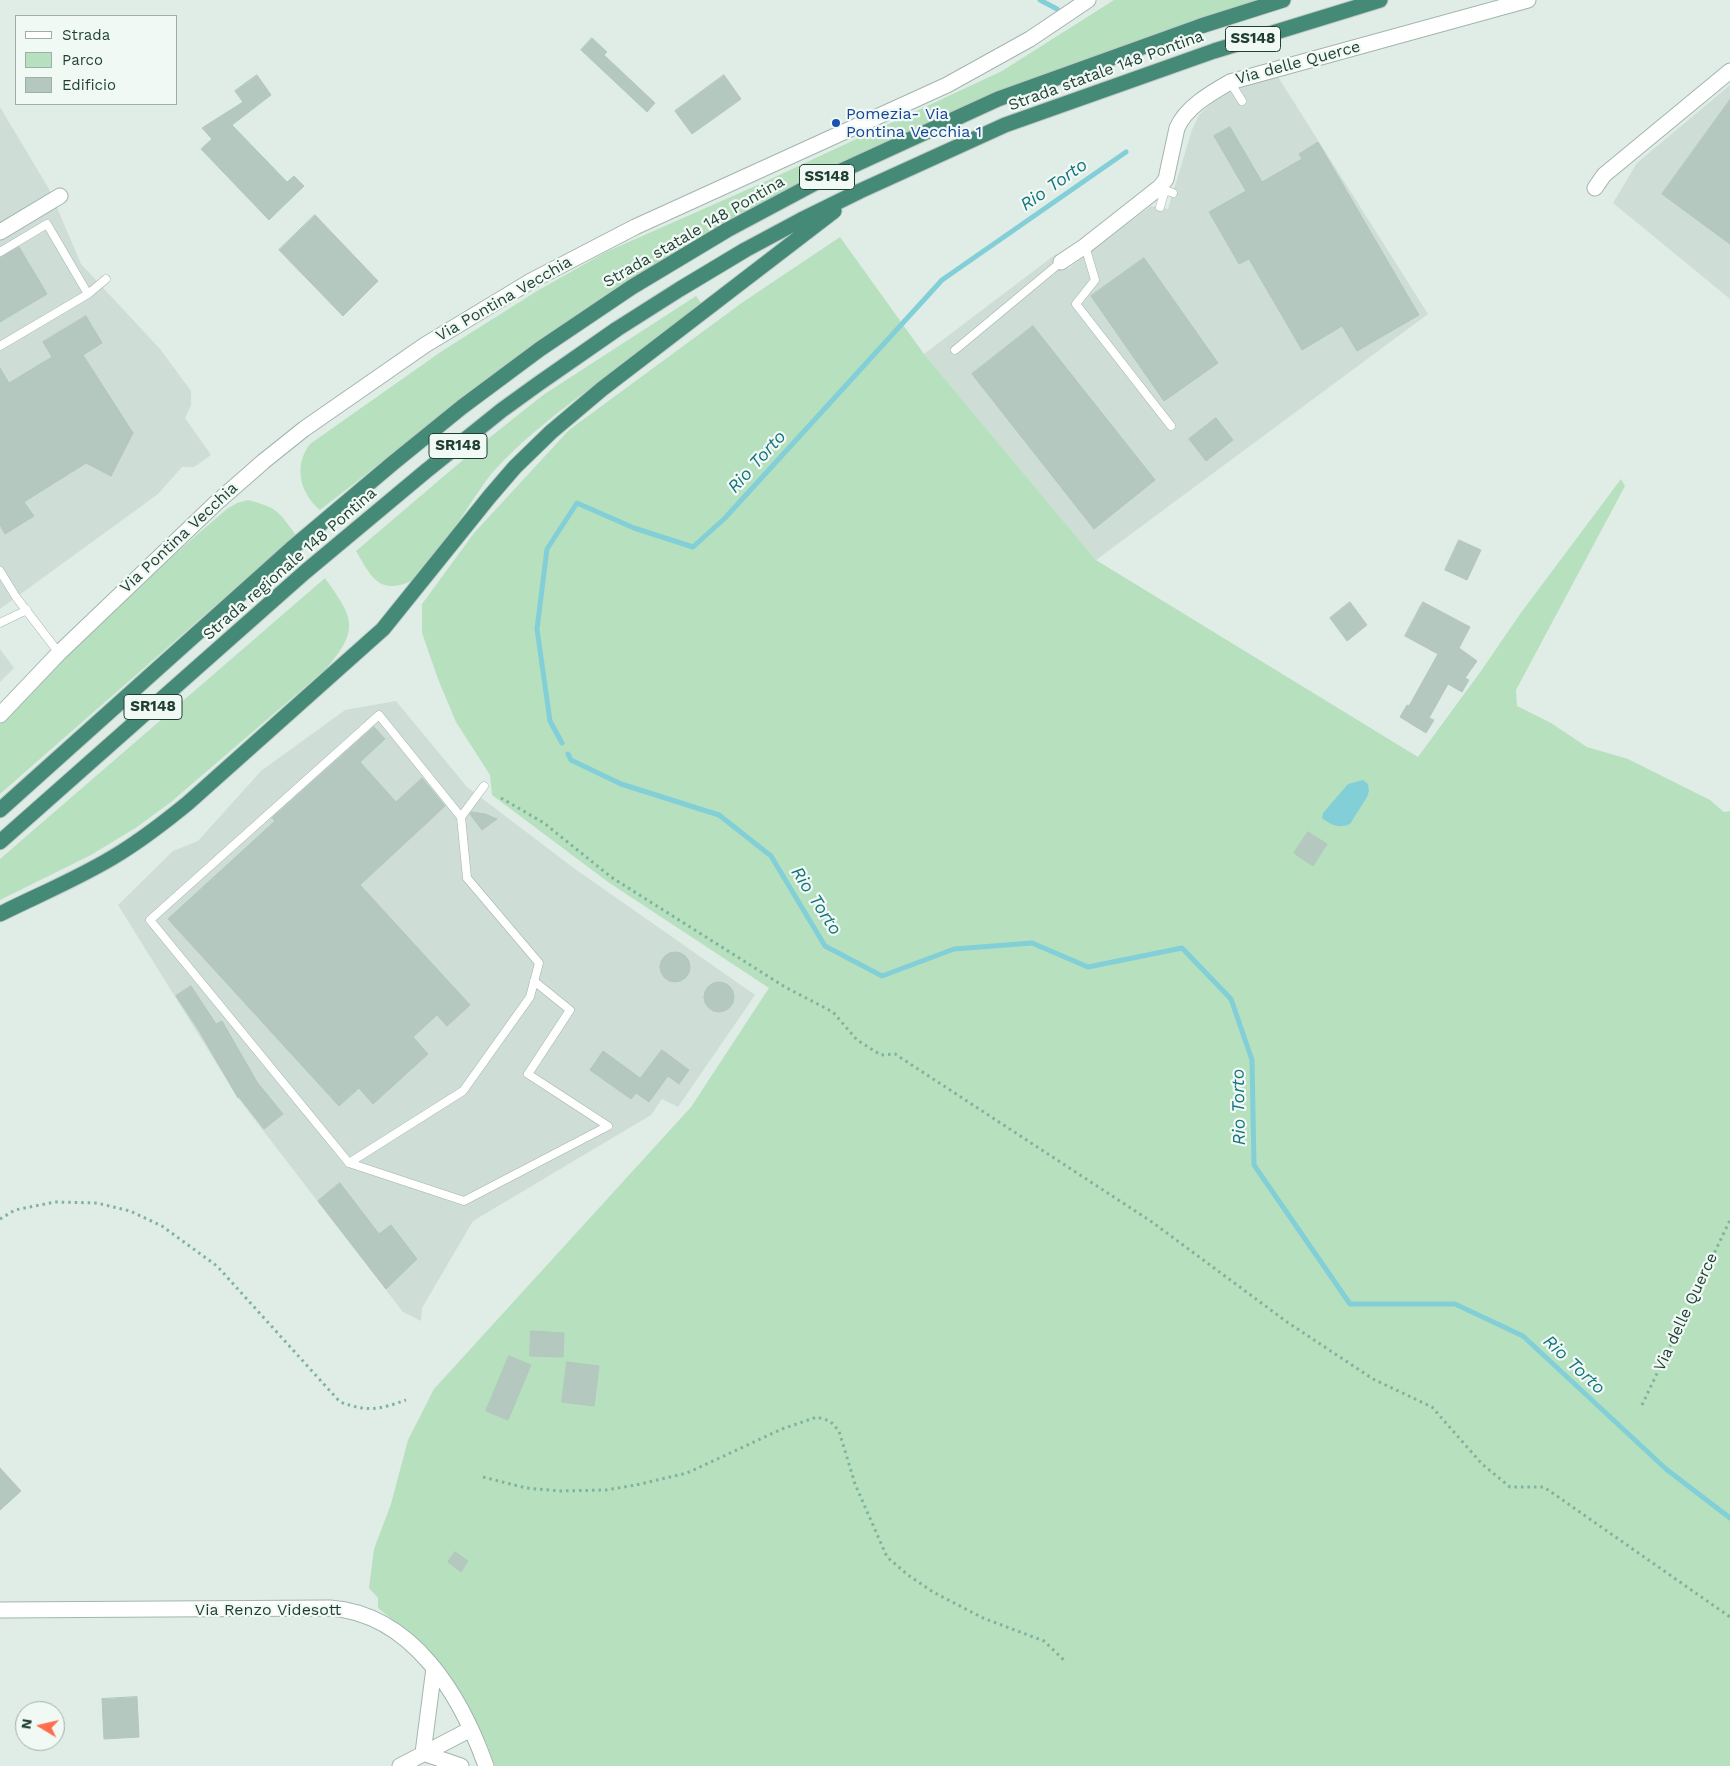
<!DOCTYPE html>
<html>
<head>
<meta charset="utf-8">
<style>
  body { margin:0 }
  #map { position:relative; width:1730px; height:1766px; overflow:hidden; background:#e0ede6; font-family:"Work Sans",sans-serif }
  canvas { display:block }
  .legend { position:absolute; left:15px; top:15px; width:162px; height:90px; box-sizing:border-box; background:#f1f9f4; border:1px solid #9dafa7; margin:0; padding:6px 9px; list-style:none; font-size:15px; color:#1f3f34 }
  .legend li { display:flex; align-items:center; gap:10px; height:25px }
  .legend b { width:25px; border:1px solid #9dafa7 }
  .north { position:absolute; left:15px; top:1701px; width:50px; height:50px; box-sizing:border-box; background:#f1f9f4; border:1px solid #9dafa7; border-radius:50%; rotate:279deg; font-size:14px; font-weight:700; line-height:20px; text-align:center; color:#1f3f34 }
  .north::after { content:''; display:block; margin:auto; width:18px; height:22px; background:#ff6d4c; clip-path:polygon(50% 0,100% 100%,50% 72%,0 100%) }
</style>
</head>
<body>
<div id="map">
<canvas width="1730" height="1766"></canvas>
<ul class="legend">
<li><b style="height:6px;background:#fff"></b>Strada</li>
<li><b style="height:14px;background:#b7e0bf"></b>Parco</li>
<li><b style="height:14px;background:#b5c8bf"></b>Edificio</li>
</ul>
<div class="north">N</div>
</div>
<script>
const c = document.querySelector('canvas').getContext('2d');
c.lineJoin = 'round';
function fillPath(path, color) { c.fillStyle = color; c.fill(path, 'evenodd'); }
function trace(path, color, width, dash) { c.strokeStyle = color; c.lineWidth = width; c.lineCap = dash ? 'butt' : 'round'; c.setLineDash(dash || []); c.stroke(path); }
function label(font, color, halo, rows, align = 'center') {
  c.font = font + ' "Work Sans",sans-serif'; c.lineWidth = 4.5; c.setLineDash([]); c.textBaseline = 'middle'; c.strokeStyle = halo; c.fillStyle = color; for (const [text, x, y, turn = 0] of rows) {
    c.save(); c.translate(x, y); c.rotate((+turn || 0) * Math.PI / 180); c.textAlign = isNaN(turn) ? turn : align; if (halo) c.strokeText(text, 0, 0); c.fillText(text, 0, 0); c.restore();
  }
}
const built = new Path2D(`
  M1278,77L1428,314L1096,560L924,354L1056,254L1068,269L1151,206L1168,209L1192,130L1199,115L1211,103L1222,95L1249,85Z
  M1730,85V299L1613,203L1637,163Z
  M0,107L49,189L81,264L160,349L191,391V405L185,418L211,455L194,467H182L158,494L0,609Z
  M0,649L14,668L0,682Z
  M396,701L467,787L575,869L755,995L678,1107L662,1099L651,1115L473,1221L422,1308L421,1321L403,1312L238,1098L118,905L173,851L198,841L261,771L345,710Z`);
const green = new Path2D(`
  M1114,0H1267L838,165L436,420L320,510C300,493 293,466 310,444L442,351L537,291L606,252L760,184L1002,71Z
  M840,237L924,354L1096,560L1418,757L1481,671L1520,614L1621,479L1625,486L1516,690L1517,706L1551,723L1587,747L1628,759L1710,800L1724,812L1730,811V1766H495L486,1742L447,1672L415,1638L378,1608V1598L369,1588L374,1549L391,1504L408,1440L434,1389L691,1107L769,988L608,882L492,795L490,775L456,722L438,679L422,633V604L474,533L569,430L743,302Z
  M696,296L703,306C669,332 634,357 599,382C561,410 523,438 492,473C473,496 429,575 407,583C376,594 369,572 356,551L484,442L543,395Z
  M248,500C278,508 278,511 296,535L0,794V724C72,649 147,576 227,509L237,503Z
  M325,578C353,618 361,628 326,669L171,802L137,827L91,855L0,900V859Z`);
const water = new Path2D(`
  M1363,780L1368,784L1369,791L1367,797L1350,824C1339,829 1331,825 1322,818L1323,813L1348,784Z`);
const stream = new Path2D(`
  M1040,0L1057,9
  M562,743L550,721L537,629L547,549L577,503L634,528L693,547L725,518L942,280L1126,152
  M568,754L571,760L621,784L719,815L771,856L825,946L882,976L954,949L1032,943L1088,967L1182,948L1231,999L1252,1060L1254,1165L1350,1304H1455L1523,1336L1666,1469L1730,1518`);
const building = new Path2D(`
  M592,38L607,52L604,55L655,103L647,112L581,50Z
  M257,75L271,95L232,125L287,182L294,176L304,186L269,220L201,149L212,139L202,128L243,102L235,91Z
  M724,75L741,99L692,134L675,111Z
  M1730,100V244L1662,194Z
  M1230,127L1262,182L1302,159L1299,154L1318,142L1419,315L1357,351L1342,326L1302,350L1249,259L1239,264L1209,212L1246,191L1214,136Z
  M315,215L378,281L343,316L279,250Z
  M19,247L47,294L0,322V258Z
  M1144,258L1218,363L1164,401L1091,296Z
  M86,316L102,343L83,355L133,433L111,476L86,463L24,502L34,516L5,534L0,525V368L9,383L52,357L43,342Z
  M1033,326L1155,480L1094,529L972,374Z
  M1216,418L1233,440L1206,461L1189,439Z
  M1459,540L1481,550L1467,580L1445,570Z
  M1350,602L1367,625L1347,641L1330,618Z
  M1423,602L1470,627L1459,648L1477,661L1465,678L1469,680L1462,692L1448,684L1429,718L1434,720L1426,733L1400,717L1407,705L1409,706L1438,654L1405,636Z
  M374,727L385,739L360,762L396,802L422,778L445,806L360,885L470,1005L447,1026L437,1015L413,1037L428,1054L373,1104L359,1088L339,1106L168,919L275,821L272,818Z
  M472,812L485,814L497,819L482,830L470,814Z
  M1308,832L1327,844L1313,866L1294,853Z
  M660 967a15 15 0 1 1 30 0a15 15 0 1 1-30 0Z
  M704 997a15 15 0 1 1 30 0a15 15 0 1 1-30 0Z
  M191,986L216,1024L222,1021L257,1082L283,1114L264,1129L239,1097L238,1098L198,1029L176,996Z
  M662,1050L689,1070L679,1084L668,1076L649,1102L636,1093L631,1099L590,1070L603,1051L640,1078Z
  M340,1183L379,1234L391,1225L417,1259L386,1289L318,1201Z
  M531,1331L564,1333L563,1357L530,1356Z
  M509,1356L531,1365L508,1420L486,1411Z
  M567,1362L599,1366L594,1406L562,1402Z
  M0,1468L21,1491L0,1510Z
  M455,1552L468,1561L461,1572L448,1562Z
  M137,1697L139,1737L104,1739L102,1699Z`);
const path = new Path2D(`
  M501,798L544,823L611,877L785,987L833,1012L857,1040L881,1055L895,1054L1152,1222L1287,1322L1373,1379L1432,1407L1482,1464L1510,1487H1544L1730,1617
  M0,1219L15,1210L55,1202L97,1203L130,1211L162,1226L217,1266L340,1402C368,1412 378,1410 406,1400
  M1642,1405L1730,1220
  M483,1477L526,1488L560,1491L606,1490L636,1485L687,1473L782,1429L817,1417L830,1421L839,1431L855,1484L887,1557L908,1575L933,1592L983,1618L1044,1641L1065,1661`);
const service = new Path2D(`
  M1230,82L1242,101
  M1165,183V190L1173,193
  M1160,207L1165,190
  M1085,246L1095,280L1076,304L1171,426
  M0,252L47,224L88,294
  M0,346L88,294L106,279
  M955,350L1061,262
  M0,571L16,597L59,653
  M0,623L27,610
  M461,817L379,715L150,920L349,1163L463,1091L530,997L539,963L467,878L461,817L484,786
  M349,1163L464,1201L608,1126L528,1074L570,1010L534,981`);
const minor = new Path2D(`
  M1595,188L1604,175L1730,71
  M0,232L60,196
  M1061,262L1085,246L1160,187L1166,179L1177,128C1186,107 1211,93 1230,82L1528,0
  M264,461L304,429L425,345L531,281L635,227L947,85L1030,39L1088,0
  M0,1610L330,1608C413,1614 461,1696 486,1766
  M434,1668L423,1753L461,1766
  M400,1766L471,1729`);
const tertiary = new Path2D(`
  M0,715L59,653L216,503L264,461`);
const trunk = new Path2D(`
  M0,810L291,549L393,463L462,407L540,349L632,287L727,230L817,182L998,99L1201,26L1283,0
  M0,842L305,572L426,471L502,410L538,384L617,329L680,289L745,250L801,220L860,191L1005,125L1214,51L1380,0
  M0,914C40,894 82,877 120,853C144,838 166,821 188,803L383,629L490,496L515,467L551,432L602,389L834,211`);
const markers = [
  [836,123,5,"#1a4fb4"]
];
const shields = [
  [1253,39,55],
  [827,177,55],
  [458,446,58],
  [153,707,58]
];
const shieldNames = [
  ["SS148",1253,39],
  ["SS148",827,177],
  ["SR148",458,446],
  ["SR148",153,707]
];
const streetNames = [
  ["Via delle Querce",1298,63,-15],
  ["Strada statale 148 Pontina",1106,71,-20],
  ["Strada statale 148 Pontina",694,232,-30],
  ["Via Pontina Vecchia",504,299,-30],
  ["Via Pontina Vecchia",179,538,-43],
  ["Strada regionale 148 Pontina",290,564,-41],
  ["Via delle Querce",1686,1312,-65],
  ["Via Renzo Videsott",268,1610]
];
const transitNames = [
  ["Pomezia- Via",846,114],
  ["Pontina Vecchia 1",846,132]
];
const waterNames = [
  ["Rio Torto",1054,185,-35],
  ["Rio Torto",757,462,-48],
  ["Rio Torto",816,901,57],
  ["Rio Torto",1239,1107,-91],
  ["Rio Torto",1574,1365,43]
];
fillPath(built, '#ceddd5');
fillPath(green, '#b7e0bf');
fillPath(water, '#83cfd7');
trace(stream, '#83cfd7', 5);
fillPath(building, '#b5c8bf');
trace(building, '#b2c7bd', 1);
trace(service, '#a2b5ad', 9);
trace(minor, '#a2b5ad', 17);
trace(tertiary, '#a2b5ad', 17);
trace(trunk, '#c0c9c6', 17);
trace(path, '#7eb39f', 3, [2.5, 4]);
trace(service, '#fff', 8);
trace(minor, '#fff', 15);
trace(tertiary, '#fff', 15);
trace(trunk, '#448a76', 15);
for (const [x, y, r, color] of markers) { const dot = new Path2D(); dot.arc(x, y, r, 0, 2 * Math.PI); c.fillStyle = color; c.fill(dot); trace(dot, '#f1f9f4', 2); }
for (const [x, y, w] of shields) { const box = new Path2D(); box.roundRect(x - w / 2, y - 12.5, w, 25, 4); c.fillStyle = '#f1f9f4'; c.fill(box); trace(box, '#1f3f34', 1); }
label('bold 15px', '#1f3f34', null, shieldNames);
label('16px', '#1f3f34', '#f1f9f4', streetNames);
label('16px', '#164399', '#f1f9f4', transitNames, 'left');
label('italic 18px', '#147480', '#f1f9f4', waterNames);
</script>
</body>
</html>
